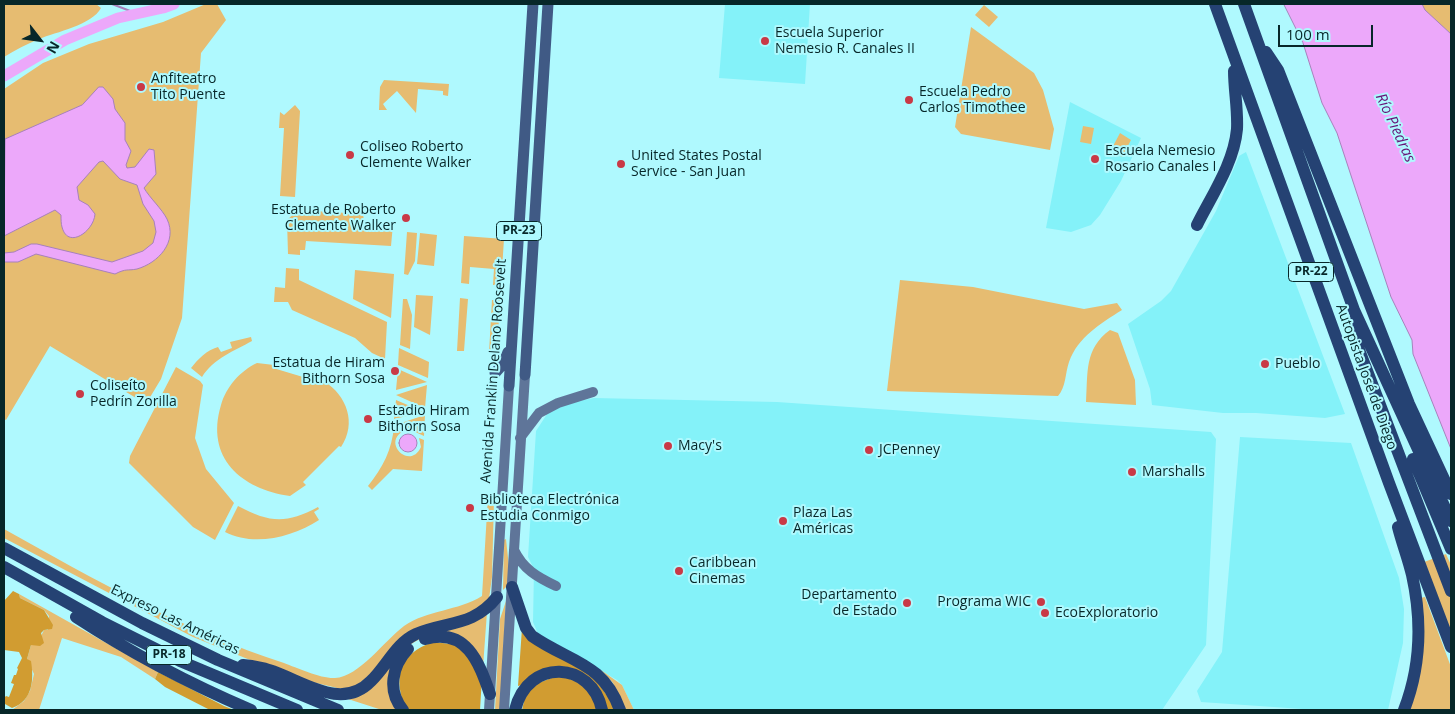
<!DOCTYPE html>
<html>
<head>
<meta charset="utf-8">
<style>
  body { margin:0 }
  #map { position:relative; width:1455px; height:714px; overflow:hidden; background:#aff9fe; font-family:"Open Sans",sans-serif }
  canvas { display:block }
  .frame { position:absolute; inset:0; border:5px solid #072729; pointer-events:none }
  .north { position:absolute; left:15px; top:15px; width:50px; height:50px; -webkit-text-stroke:4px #aff9fe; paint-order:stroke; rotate:120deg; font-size:14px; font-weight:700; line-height:20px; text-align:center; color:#072729 }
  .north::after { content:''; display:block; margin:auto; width:18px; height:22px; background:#072729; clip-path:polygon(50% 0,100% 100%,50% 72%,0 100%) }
  .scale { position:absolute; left:1278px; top:25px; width:95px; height:22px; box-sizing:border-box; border:2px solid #072729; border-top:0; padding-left:6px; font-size:15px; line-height:18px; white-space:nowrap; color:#072729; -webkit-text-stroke:4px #aff9fe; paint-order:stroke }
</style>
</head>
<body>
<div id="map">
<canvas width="1455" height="714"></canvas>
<div class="frame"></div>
<div class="north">N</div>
<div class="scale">100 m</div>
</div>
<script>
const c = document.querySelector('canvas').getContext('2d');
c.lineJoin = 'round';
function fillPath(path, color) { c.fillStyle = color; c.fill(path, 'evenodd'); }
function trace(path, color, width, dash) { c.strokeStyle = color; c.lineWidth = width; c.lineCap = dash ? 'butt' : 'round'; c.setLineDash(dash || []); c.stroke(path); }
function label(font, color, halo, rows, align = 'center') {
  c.font = font + ' "Open Sans",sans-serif'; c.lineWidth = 4; c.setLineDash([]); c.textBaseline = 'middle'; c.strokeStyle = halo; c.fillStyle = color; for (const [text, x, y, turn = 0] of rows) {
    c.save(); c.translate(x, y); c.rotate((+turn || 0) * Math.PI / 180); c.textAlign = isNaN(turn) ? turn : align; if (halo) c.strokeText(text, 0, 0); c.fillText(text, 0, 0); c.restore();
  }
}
const built = new Path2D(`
  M725,4H810L805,84L719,78Z
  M1070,102L1141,138L1121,181L1100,215L1091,225L1071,232L1046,228Z
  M1246,152L1345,414L1325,418L1256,413H1223L1152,405L1150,389L1128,324L1161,301L1171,291L1216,211L1239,156Z
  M594,398L777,402L1211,432L1216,439L1206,645L1162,710H634L622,685L617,680L538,634L533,622L534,569L528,557L536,431L549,411L568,403Z
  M1240,437L1351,443L1399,578L1404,609L1403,643L1388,710H1317L1201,702L1197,691L1222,652Z`);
const green = new Path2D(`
  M4,4H96L101,8C92,25 56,32 39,39C27,44 15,50 4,57Z
  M206,4H217L226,20L201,53L182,318L161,379L146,404L50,346L6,420L4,419V89L43,63L89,44L163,22Z
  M1422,4H1451V34L1424,10Z
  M984,5L998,17L989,27L975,15Z
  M971,27L1034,73L1043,90L1054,129L1050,150L961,134L955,127Z
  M384,80L449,84L448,96L443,95V91L418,89L416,113L397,91L383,104L387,110H379L380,87Z
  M295,105L300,111L295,197L280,196L284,128H279L280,112L284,115Z
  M1083,126L1094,128L1091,144L1080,142Z
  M1120,133L1131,140L1122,157L1111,150Z
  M298,210L363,214L364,221L369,229L393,224L391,246L306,241L305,250H300V255L288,254L287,220Z
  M407,232L417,233L415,261L408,275L404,274Z
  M420,233L437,235L434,266L417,264Z
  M464,236L504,239L501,285H493L494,269L470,267L469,284L461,283Z
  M286,268L299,269V280L387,322L385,359L372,353L355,338L292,310L288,302H274L275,287L285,288Z
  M355,270L394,274L391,318L353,299Z
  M900,280L973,287L1084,309L1117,303L1122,310C1100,324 1078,337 1069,362C1065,374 1066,387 1058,396L887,391Z
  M416,295L433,296L430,335L414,327Z
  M460,298L468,299L464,351H457Z
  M403,299H407L412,315L410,349L400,345Z
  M492,300H500L497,353H489Z
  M1110,330L1118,333L1135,380L1136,405L1086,402C1088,373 1084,349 1110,330Z
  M251,337L252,341C234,351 214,358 202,377L191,368C198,359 207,350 218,347L221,352L232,348L230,342Z
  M399,348L429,362L428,378L398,365Z
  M257,363L274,365L273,368L323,383L324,381C347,396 357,423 341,447L339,446L303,482L306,485L290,496C241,489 205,458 221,405C226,387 240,371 257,363Z
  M176,367L200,381L203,385L195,438L206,469L234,503L215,540L193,527L129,463L130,456Z
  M398,369L427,382L396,390Z
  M427,385L425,408L396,395Z
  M396,400L424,412L394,419Z
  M425,415L424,436L398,424Z
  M394,426L404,431C381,442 410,471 421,447L419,438L424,440L422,471L393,469L372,490L368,486C383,467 392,450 394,426Z
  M491,494L494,499L492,577L489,599L474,613L429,627L350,691L295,678L193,637L4,538V529C95,580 185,631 284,663C297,668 322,679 335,678C359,677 385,640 404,626C427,610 458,611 482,596L488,496Z
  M238,506C270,523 286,524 318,507L319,509L314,512L319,520C293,537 254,547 225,532Z
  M506,539L509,567L508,585L503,590L504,540Z
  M1446,554L1451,565V634L1424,562Z
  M19,594L158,672L155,679L121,657L62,638L39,710H12L24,701L30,691L34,674L27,659L31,645L41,636L44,630H48L49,616L44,610L20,598Z
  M1425,597L1451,667V710H1407L1420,598Z
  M506,601L500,710H495L500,619Z
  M487,612L483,667C457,599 362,650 399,710H382L348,699L367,691L412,641L430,633L465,625Z
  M601,670L622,685L634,710H624L613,683Z`);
const forest = new Path2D(`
  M13,591L19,594L20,598L44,610L53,625L52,629L44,630L41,633L44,643L40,646L31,645L27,659L31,661C34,679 33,701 12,708L5,704L4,698L6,696L9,697L14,684L11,683L14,675H16L18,669L17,668L22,658L19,652L4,650V601Z
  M522,628L590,671L617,710H606L568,671L518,686Z
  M433,642L460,645L482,677L480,710H406C393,678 398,654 433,642Z
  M158,672L224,706L234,710H210L165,687L155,679Z
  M559,675C582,683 590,687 597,710H522L525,697L531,686Z`);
const water = new Path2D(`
  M1284,4H1422L1425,10L1451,34V449L1413,354L1412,340L1391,297L1337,133L1322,103L1303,43Z
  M99,87H103L113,99L115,109L125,123V140L131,151L126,165L127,168L135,167L149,149L154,150L156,174L144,188C149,197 162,209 167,219C178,242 158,263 137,269C127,271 127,268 115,274L36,254L18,262H4V253L14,252L31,244H37L112,262L143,251L153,243L156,232L154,221L143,204L137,185L120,179L103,161L99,162L77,187L79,200L88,205L95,214C94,231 68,250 62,227C61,224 61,219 61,215L55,210L4,236L5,139L82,105Z
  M399 443a9 9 0 1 1 18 0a9 9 0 1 1-18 0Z`);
const stream = new Path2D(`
  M112,4L138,14
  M172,4H173`);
const river = new Path2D(`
  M4,76L65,40L118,18L163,8L174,4`);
const secondary = new Path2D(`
  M520,438L539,413L558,403L593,392
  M514,550C523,569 537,577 556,586
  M489,710L509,386
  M504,710L525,375`);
const primary = new Path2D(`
  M495,373L503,364L508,352
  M525,375L548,4
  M509,386L533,4`);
const highway = new Path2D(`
  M1215,4L1389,483L1451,647
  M1244,4L1354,310L1451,521
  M1266,52L1278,70L1409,404L1451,494
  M1197,225C1212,195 1234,163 1237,129C1238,109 1234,90 1234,71
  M1354,320L1356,342L1451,591
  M1413,459L1451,549
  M1398,527C1402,543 1408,558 1412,575C1422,620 1421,666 1404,710
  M4,548L142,623L218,660L338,710
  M4,567L102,622L180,661L297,710
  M512,587L526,628L532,636C569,662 603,662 620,710
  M76,617C131,653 190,684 251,710
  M425,639C466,627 479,662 490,694
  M243,665C252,666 261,667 269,670C302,680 341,712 371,681C386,667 396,643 416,634C447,621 473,627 497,597
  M403,710C387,691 392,666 408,649
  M515,710C528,657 592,661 602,710`);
const markers = [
  [765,41,5,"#c93946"],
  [141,87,5,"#c93946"],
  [909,100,5,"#c93946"],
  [350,155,5,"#c93946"],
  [1095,159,5,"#c93946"],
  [621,164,5,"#c93946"],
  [406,218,5,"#c93946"],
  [1265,364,5,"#c93946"],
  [395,371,5,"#c93946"],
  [80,394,5,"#c93946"],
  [368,419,5,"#c93946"],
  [668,446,5,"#c93946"],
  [869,450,5,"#c93946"],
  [1132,472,5,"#c93946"],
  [470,508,5,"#c93946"],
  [783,521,5,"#c93946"],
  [679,571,5,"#c93946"],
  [1041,602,5,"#c93946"],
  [907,603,5,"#c93946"],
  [1045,613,5,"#c93946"]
];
const shields = [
  [519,231,45],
  [1311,272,45],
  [169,655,45]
];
const shieldNames = [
  ["PR-23",519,231],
  ["PR-22",1311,272],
  ["PR-18",169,655]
];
const poiNames = [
  ["Escuela Superior",775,33],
  ["Nemesio R. Canales II",775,49],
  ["Anfiteatro",151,79],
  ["Tito Puente",151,95],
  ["Escuela Pedro",919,92],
  ["Carlos Timothee",919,108],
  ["Coliseo Roberto",360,147],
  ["Clemente Walker",360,163],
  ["Escuela Nemesio",1105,151],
  ["Rosario Canales I",1105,167],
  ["United States Postal",631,156],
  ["Service - San Juan",631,172],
  ["Estatua de Roberto",396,210,"right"],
  ["Clemente Walker",396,226,"right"],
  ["Estatua de Hiram",385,363,"right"],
  ["Bithorn Sosa",385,379,"right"],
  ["Pueblo",1275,364],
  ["Coliseíto",90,386],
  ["Pedrín Zorilla",90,402],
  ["Estadio Hiram",378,411],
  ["Bithorn Sosa",378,427],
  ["Macy's",678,446],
  ["JCPenney",879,450],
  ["Marshalls",1142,472],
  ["Biblioteca Electrónica",480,500],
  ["Estudia Conmigo",480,516],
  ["Plaza Las",793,513],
  ["Américas",793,529],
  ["Caribbean",689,563],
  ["Cinemas",689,579],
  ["Departamento",897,595,"right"],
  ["de Estado",897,611,"right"],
  ["Programa WIC",1031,602,"right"],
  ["EcoExploratorio",1055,613]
];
const streetNames = [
  ["Avenida Franklin Delano Roosevelt",494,371,-86],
  ["Autopista José de Diego",1366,377,70],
  ["Expreso Las Américas",175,620,26]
];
const waterNames = [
  ["Río Piedras",1395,128,65]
];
fillPath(built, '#84f2f9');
fillPath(green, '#e6bc71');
fillPath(forest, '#d19c31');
fillPath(water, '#eca8fa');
trace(water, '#a781bb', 1);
trace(stream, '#a781bb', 2);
trace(river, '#eca8fa', 11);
trace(secondary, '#5f7599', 10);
trace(primary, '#405a85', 11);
trace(highway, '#254273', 12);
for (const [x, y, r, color] of markers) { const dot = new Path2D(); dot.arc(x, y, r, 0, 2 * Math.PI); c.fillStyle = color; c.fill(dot); trace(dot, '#aff9fe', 2); }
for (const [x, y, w] of shields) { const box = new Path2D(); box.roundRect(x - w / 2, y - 9.5, w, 19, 4); c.fillStyle = '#aff9fe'; c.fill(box); trace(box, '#072729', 1); }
label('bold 12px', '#072729', null, shieldNames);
label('14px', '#072729', '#aff9fe', poiNames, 'left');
label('14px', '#072729', '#aff9fe', streetNames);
label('italic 15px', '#671477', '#aff9fe', waterNames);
</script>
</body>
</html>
